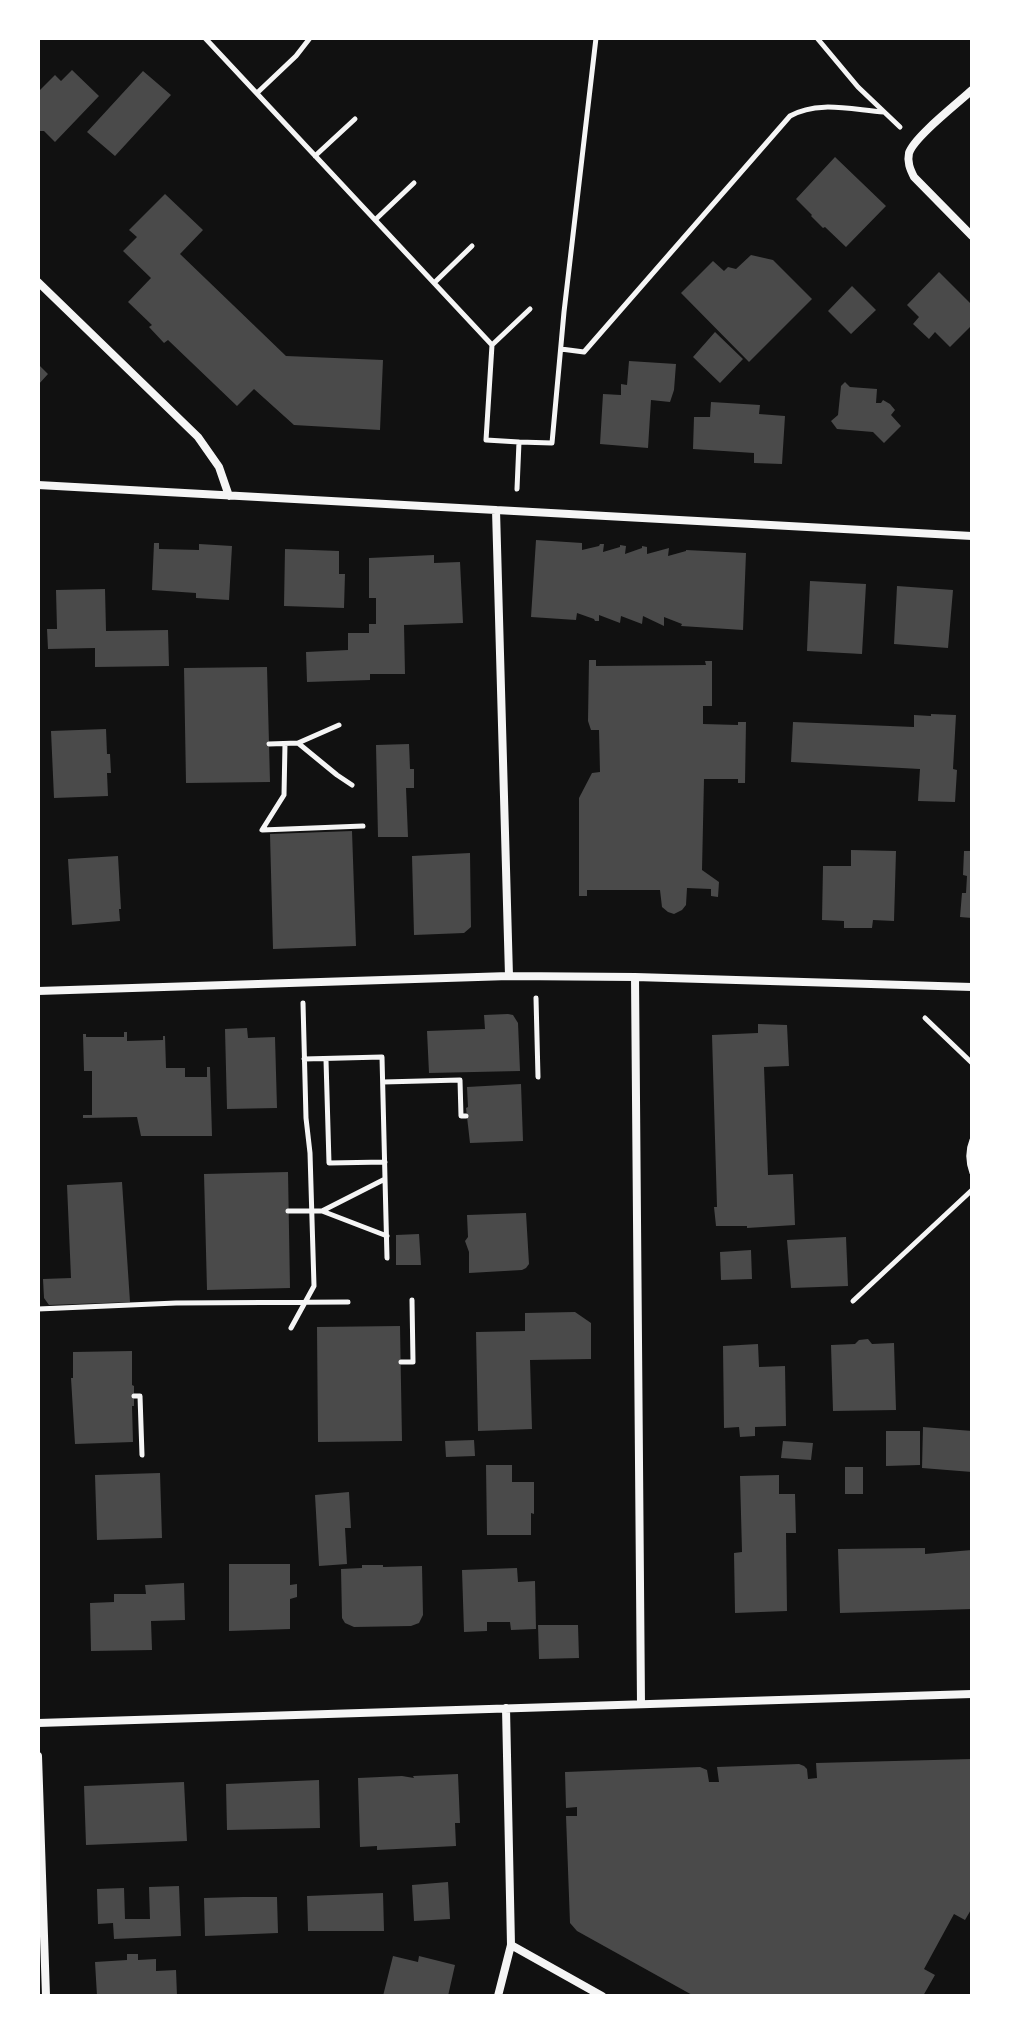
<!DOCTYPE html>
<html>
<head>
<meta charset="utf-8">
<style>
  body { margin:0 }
  #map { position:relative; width:1010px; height:2034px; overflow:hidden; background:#111; font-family:"IBM Plex Sans",sans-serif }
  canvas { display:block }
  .frame { position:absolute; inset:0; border:40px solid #fff; pointer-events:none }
</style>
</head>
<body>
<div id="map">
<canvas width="1010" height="2034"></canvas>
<div class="frame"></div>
</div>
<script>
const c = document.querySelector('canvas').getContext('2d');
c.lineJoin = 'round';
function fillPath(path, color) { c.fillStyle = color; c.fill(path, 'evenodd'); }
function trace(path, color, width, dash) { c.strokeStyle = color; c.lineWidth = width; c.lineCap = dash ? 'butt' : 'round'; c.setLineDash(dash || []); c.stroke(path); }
const building = new Path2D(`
  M72,70L99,96L55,142L44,131H38V92L55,75L61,81Z
  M143,71L171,95L115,156L87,132Z
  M835,157L886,206L846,247L825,227L823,228L811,216L812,215L796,199Z
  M165,194L203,230L180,254L286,356L383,360L380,430L294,425L254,389L237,406L168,340L164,343L149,327L152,325L128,302L151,278L123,251L137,237L129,230Z
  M751,255L773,260L812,299L749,362L681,293L713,261L724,271L728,267L736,269Z
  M939,272L972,305V325L950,347L935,332L929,339L913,324L919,317L907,305Z
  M852,286L876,310L851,334L828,311Z
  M715,332L743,359L720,383L693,357Z
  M629,361L676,364L674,390L670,402L651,400L648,448L600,444L603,394L621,395V384L627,385Z
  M38,364L48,374L38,385Z
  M845,382L850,387L877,389L876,403H881L883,400L890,404L895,410L891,415L901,426L884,443L873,432L837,429L831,421L838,415L841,386Z
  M711,402L760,405L759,414L785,416L782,464L754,463V453L693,449L694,417H710Z
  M536,540L582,543V550L599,546L600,544H604L603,552L620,547V545L626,546L625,554L642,548V546L647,547V554L669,548L668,556L686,551V550L746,553L743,630L681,626L682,624L664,617V626L643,616L642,624L621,616L620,623L599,615V621H595L594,619L577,613L576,620L531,617Z
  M154,543H159V549L199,550V544L232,546L229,600L196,598V593L152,590Z
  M285,549L339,551V574H345L344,608L284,606Z
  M434,555V563L460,562L463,623L404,625L405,674H370V680L307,682L306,652L348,650V633H369V624H376V598H369V558Z
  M810,581L866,584L862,654L807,651Z
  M897,586L953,590L948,648L894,644Z
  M105,589L106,631L168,630L169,666L95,667V648L48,649L47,629H57L56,590Z
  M589,660H596V666L706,665L705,661H712V706H703V724L738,725V722H746L745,783H738V779H704L702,870L719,882L718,897L711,896V889L687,888L686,905L682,910L674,914L668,912L662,907L660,890H587V896H579V798L592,773L600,772L599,730H591L588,721Z
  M267,667L270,782L186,783L184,668Z
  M931,714L956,715L953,769L957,770L955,802L918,801L920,769L791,762L793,722L914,727V715L931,716Z
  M106,729L107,754H110L111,773H107L108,796L54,798L51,731Z
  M409,744L410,769H414V788H406L408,837H378L376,745Z
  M352,831L356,946L273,949L270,834Z
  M851,850L896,851L894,921L873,920L872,928H844V921L822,920L823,866H851Z
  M964,851H972V918L960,917L962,893H966L967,876L963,875Z
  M470,853L471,927L464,933L414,935L412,856Z
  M118,856L121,909H119L120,921L72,925L68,859Z
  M508,1014L513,1015L518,1023L520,1071L429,1073L427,1031L485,1029L484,1015Z
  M758,1024L787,1025L789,1066L764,1067L768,1175L793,1174L795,1225L747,1228V1226H716L714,1207H717L712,1035L758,1033Z
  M247,1028L248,1038L275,1037L277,1108L227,1109L225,1029Z
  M124,1032H127V1041L163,1040V1036H165L166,1068H185V1077H207V1067H210L212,1136H141L137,1117L83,1118V1115H92V1071H84L83,1034H86V1037H124Z
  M521,1084L523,1141L470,1143L466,1108L468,1107L467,1087Z
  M288,1172L290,1288L207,1290L204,1174Z
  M122,1182L130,1302L49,1305L44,1298L43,1279L71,1278L67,1185Z
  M526,1213L529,1264L526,1268L522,1270L469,1273V1252L465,1241L468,1237L467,1215Z
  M419,1234L421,1265H396V1235Z
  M846,1237L848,1286L791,1288L787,1240Z
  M751,1250L752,1279L721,1280L720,1252Z
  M575,1312L591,1323V1359L530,1360L532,1429L478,1431L476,1332L525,1331V1313Z
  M400,1326L402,1441L318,1442L317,1327Z
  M868,1339L872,1344L894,1343L896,1410L833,1411L831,1345L855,1344L859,1340Z
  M758,1344L759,1367L785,1366L786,1426L755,1427V1436L740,1437L739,1427L724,1428L723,1346Z
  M132,1351V1385L134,1386V1406H132L133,1442L75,1444L71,1378H73V1352Z
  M923,1427L972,1431V1472L922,1468Z
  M886,1431H920V1465L886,1466Z
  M474,1440L475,1456L446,1457L445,1441Z
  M783,1441L813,1443L811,1460L781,1458Z
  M486,1465H512V1482H534V1514L531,1513V1535H487Z
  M845,1467H863V1494H845Z
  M160,1473L162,1538L97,1540L95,1475Z
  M779,1475V1494H795L796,1533H786L787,1611L735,1613L734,1553L742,1552L740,1476Z
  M349,1492L351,1528H345L347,1564L319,1566L315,1495Z
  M925,1548V1554L972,1550V1609L840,1613L838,1549Z
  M229,1564H290V1585L297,1584V1597L290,1599V1629L229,1631Z
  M362,1565H383V1567L422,1566L423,1615L419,1623L411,1626L354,1627L345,1623L342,1618L341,1569L362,1568Z
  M517,1568L518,1582L535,1581L536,1629L511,1630L510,1622H487V1631L464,1632L462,1570Z
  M184,1583L185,1620L151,1621L152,1650L91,1651L90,1603L114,1602V1594H146L145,1585Z
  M538,1625H578L579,1658L539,1659Z
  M972,1759V1908L965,1920L954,1914L924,1969L935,1975L923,1996H694L577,1931L570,1923L566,1816H577V1807L566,1808L565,1772L700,1767L707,1770L709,1782H719L717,1767L799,1764L804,1766L807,1769L808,1779L817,1778L816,1763Z
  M458,1774L460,1823H455L456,1846L377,1850V1846L360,1847L358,1778L402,1776L414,1778L413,1776Z
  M319,1780L320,1828L227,1830L226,1784Z
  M184,1782L187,1841L86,1845L84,1786Z
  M448,1882L450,1919L414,1921L412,1885Z
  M179,1886L181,1936L114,1939L113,1923L98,1924L97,1889L124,1888L125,1919H150L149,1887Z
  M383,1893L384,1931H308L307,1896Z
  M243,1897H277L278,1933L205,1936L204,1898Z
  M127,1954H138V1960L156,1959V1971L176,1970L177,1996H97L95,1962L127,1960Z
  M393,1956L418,1962L419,1956L455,1965L448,1996H383Z`);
const path = new Path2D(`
  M205,38L492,345L486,440L519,442L517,489
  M817,38L858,87L900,127
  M257,93L296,56L310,38
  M315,156L355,119
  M375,220L414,183
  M434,283L472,246
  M492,345L530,309
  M561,349L584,352L790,116C818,100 853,110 884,112
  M519,442L552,443L564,312L596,38
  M298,743L339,725
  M269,744L298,743L337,775L352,785
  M285,744L284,795L262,830L363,826
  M536,998L538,1077
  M925,1018L972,1063
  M304,1059L382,1057L385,1179L322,1211L387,1236
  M326,1060L329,1163L385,1162
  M383,1082L460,1080L461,1116H466
  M972,1140C967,1152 968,1162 972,1173
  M385,1179L387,1258
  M288,1211H322
  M853,1301L972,1190
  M38,1309L176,1303L348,1302
  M291,1328L314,1286L310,1153L306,1118L303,1003
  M401,1362H413L412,1300
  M134,1396H140L142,1455`);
const minor = new Path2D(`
  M972,90C958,103 914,137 909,153C907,162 910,169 914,177L972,236
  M38,282L198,437L219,467L229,496
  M38,485L972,536
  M496,510L509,976
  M635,977L641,1704
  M38,991L509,976L635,977L972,987
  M38,1723L972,1694
  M38,1756L46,1996
  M511,1945L602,1996
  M498,1996L511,1945L506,1708`);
fillPath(building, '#4a4a4a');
trace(path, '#f5f5f5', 5);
trace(minor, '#f5f5f5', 8);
</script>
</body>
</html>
